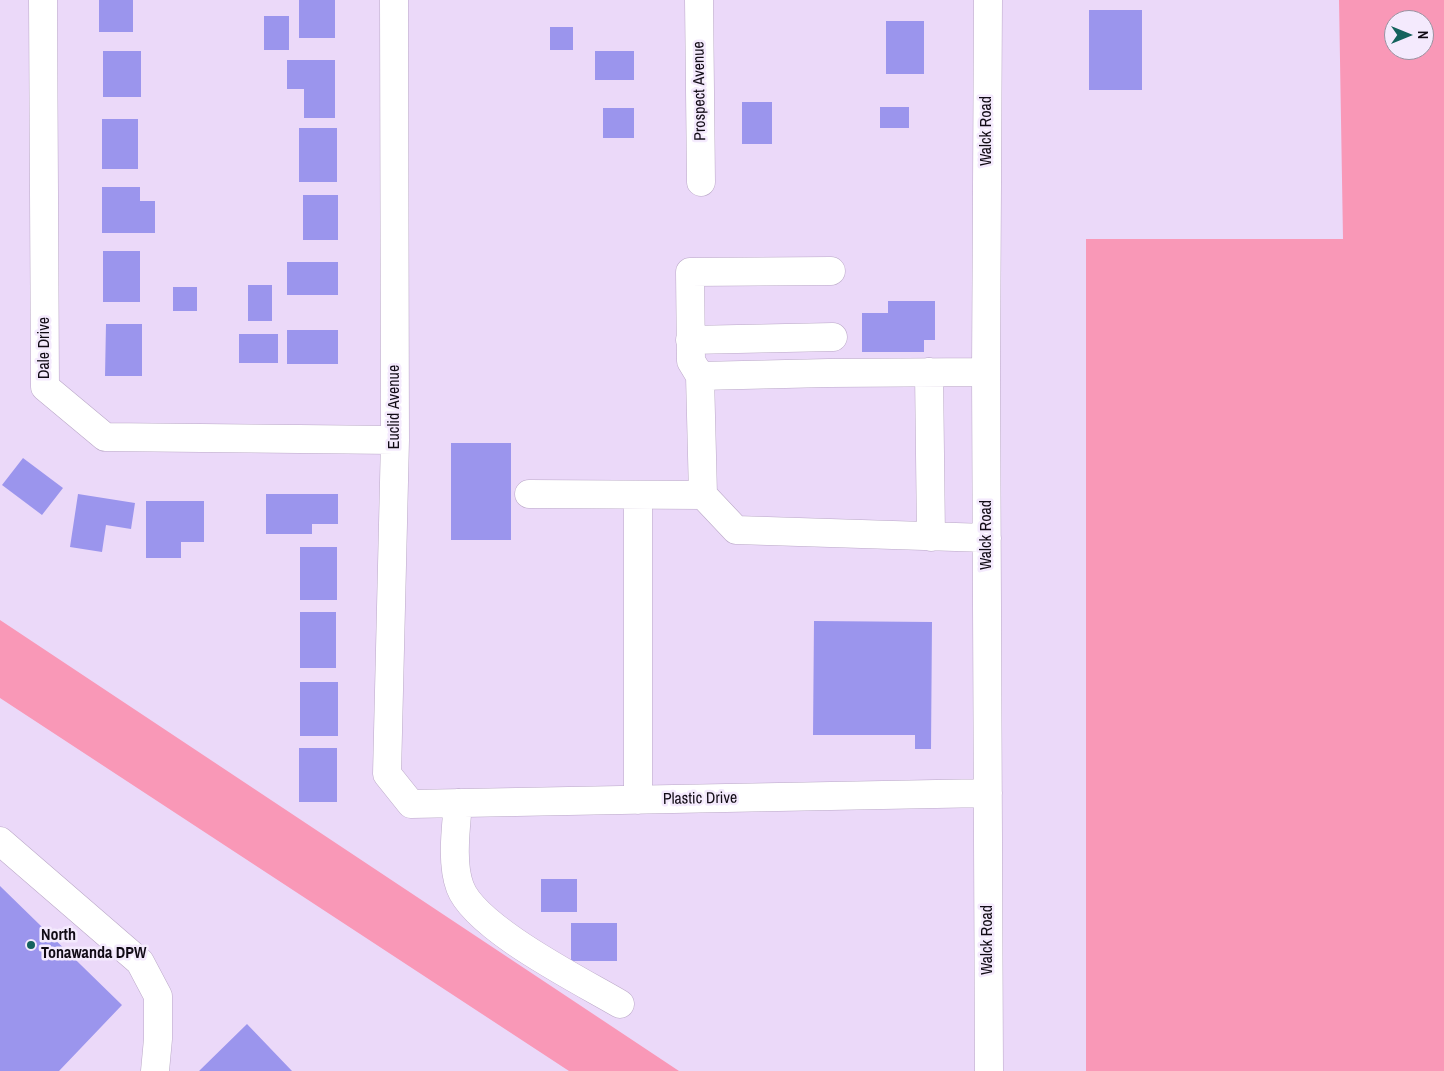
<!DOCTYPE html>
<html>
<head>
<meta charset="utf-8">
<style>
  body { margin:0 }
  #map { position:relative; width:1444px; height:1071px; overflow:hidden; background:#ebd9f9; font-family:"Archivo Narrow",sans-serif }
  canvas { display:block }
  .north { position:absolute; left:1384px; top:10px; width:50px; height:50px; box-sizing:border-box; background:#f4eafd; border:1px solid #9991a0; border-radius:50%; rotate:90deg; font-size:14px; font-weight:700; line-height:20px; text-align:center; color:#110b15 }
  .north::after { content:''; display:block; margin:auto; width:18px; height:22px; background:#15635d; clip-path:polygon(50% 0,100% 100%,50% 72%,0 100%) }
</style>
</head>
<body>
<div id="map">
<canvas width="1444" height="1071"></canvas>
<div class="north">N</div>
</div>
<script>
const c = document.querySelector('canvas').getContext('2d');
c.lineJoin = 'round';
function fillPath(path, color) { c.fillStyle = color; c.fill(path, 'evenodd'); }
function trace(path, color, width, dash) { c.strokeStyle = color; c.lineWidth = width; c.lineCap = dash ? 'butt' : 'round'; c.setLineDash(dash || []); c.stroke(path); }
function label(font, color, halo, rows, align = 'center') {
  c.font = font + ' "Archivo Narrow",sans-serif'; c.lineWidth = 5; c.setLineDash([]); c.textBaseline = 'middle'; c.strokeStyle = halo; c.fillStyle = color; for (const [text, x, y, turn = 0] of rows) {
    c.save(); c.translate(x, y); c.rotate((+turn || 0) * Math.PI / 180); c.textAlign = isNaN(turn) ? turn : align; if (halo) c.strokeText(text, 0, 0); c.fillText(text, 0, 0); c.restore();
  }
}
const green = new Path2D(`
  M1339,0H1444V1071H1086V239H1343ZM1394,20H1424V50H1394Z
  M0,620L679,1071H569L0,698Z`);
const building = new Path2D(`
  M99,0H133V32H99Z
  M299,0H335V38H299Z
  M1089,10H1142V90H1089Z
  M264,16H289V50H264Z
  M886,21H924V74H886Z
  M550,27H573V50H550Z
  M103,51H141V97H103Z
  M595,51H634V80H595Z
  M287,60H335V118H304V89H287Z
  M742,102H772V144H742Z
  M880,107H909V128H880Z
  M603,108H634V138H603Z
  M102,119H138V169H102Z
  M299,128H337V182H299Z
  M102,187H140V201H155V233H102Z
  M303,195H338V240H303Z
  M103,251H140V302H103Z
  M287,262H338V295H287Z
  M248,285H272V321H248Z
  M173,287H197V311H173Z
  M888,301H935V340H924V352H862V313H888Z
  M106,324H142V376H105Z
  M287,330H338V364H287Z
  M239,334H278V363H239Z
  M451,443H511V540H451Z
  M23,458L63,488L42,515L2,485Z
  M78,494L135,503L131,529L106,525L102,552L70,547Z
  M266,494H338V524H312V534H266Z
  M146,501H204V542H181V558H146Z
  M300,547H337V600H300Z
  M300,612H336V668H300Z
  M814,621L932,622L931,749H915V735H813Z
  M300,682H338V736H300Z
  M299,748H337V802H299Z
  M541,879H577V912H541Z
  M0,886L122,1005L59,1071H0Z
  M571,923H617V961H571Z
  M247,1024L292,1071H199Z`);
const minor = new Path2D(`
  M43,0L45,387L105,437L395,440
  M394,0L395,440L387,774L411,804L988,793
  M699,0L701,182
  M988,0L986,372L989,1071
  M690,340L833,337
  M929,372L931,537
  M986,372L828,373L700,376L703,495L736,530L987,538
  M700,376L691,361L690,272L831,271
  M529,494L703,495
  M638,800V495
  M458,803C456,828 451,863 460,887C475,928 581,981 620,1004
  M0,841L140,962L158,996V1039L155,1071`);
const markers = [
  [31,945,5,"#15635d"]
];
const streetNames = [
  ["Prospect Avenue",700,91,-91],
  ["Walck Road",987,131,-90],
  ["Dale Drive",45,348,-90],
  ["Euclid Avenue",395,407,-90],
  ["Walck Road",987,535,-90],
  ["Plastic Drive",700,799,-1],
  ["Walck Road",988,940,-90]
];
const poiNames = [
  ["North",41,936],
  ["Tonawanda DPW",41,954]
];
fillPath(green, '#f998b7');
fillPath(building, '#9b95ed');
trace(minor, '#baa8c7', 29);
trace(minor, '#fff', 28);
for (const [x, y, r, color] of markers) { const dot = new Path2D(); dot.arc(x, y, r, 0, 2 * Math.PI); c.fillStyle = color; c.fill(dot); trace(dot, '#f4eafd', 2); }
label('16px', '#110b15', '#f4eafd', streetNames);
label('bold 16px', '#110b15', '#f4eafd', poiNames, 'left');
</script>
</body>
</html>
